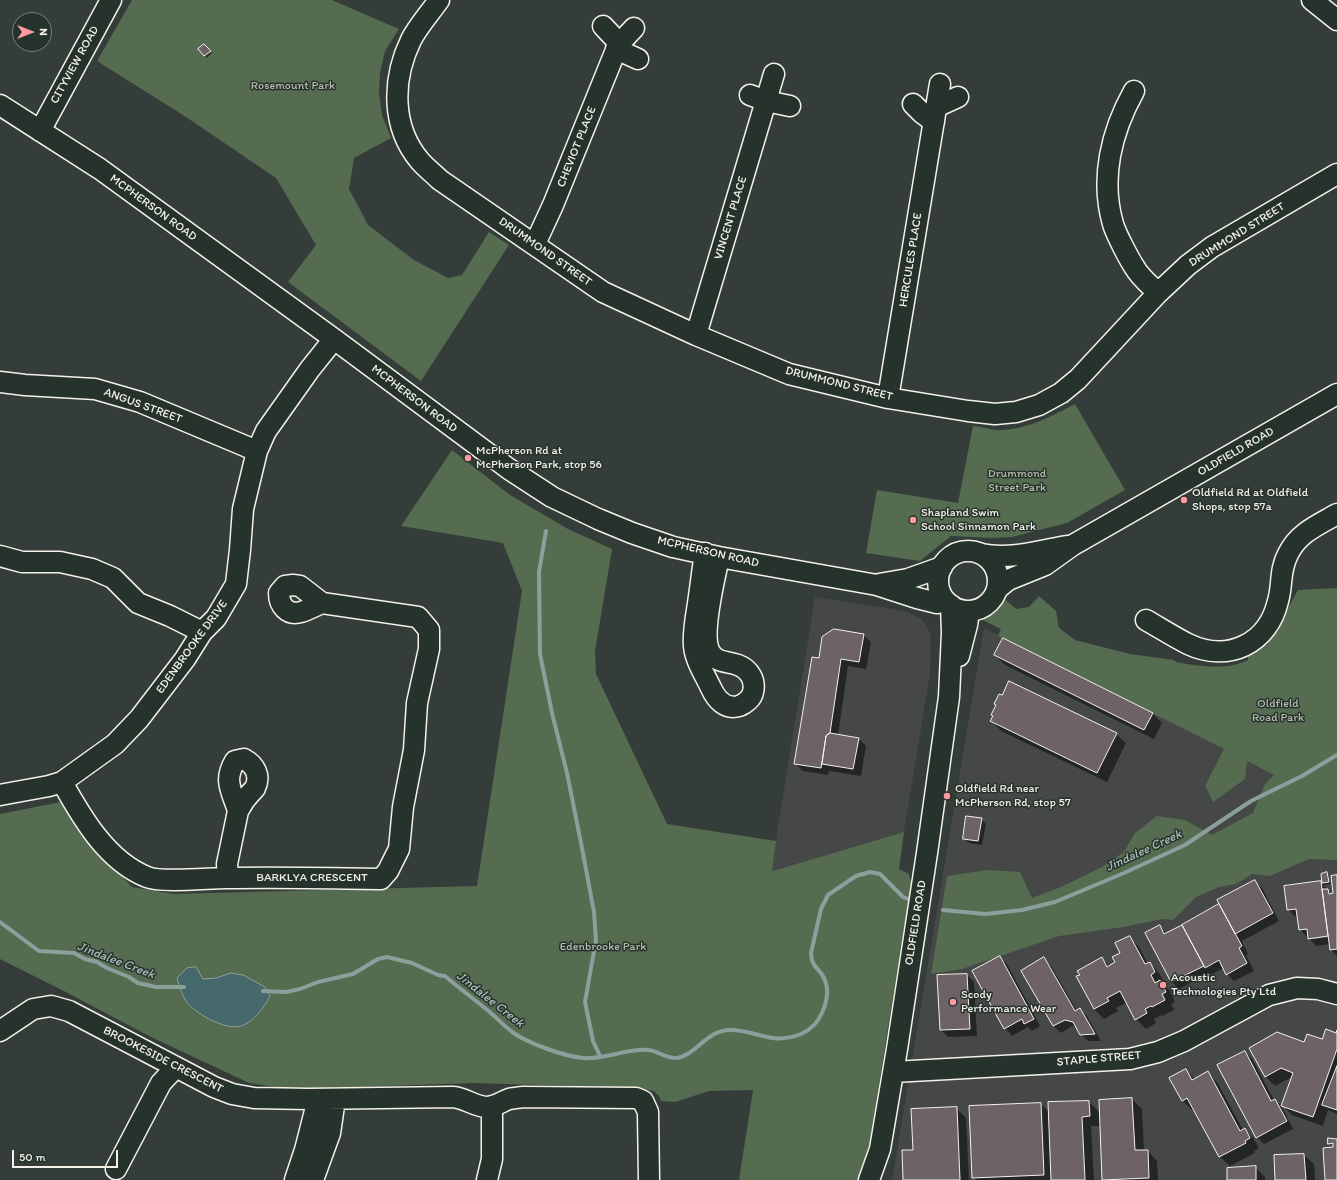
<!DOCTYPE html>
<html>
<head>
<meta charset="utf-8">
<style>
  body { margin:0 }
  #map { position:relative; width:1337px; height:1180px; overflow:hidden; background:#343d39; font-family:Itim,sans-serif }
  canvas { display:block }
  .north { position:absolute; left:12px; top:12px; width:40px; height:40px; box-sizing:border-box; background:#26332d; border:1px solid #787f78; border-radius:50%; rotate:90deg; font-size:11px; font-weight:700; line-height:16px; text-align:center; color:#f4f1e8 }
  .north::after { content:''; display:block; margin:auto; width:14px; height:18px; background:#ff9aa2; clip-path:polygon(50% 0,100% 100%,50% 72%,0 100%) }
  .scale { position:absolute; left:12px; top:1150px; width:106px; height:18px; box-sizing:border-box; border:2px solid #f4f1e8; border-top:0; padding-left:5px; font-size:12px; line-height:14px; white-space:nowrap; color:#f4f1e8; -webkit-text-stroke:3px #26332d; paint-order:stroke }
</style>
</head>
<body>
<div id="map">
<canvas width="1337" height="1180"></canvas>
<div class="north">N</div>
<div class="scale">50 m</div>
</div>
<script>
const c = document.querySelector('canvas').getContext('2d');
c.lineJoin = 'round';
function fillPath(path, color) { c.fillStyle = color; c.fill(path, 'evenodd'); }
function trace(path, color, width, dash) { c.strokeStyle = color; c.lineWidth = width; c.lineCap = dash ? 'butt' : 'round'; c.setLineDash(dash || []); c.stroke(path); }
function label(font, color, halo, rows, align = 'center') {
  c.font = font + ' Itim,sans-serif'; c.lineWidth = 3; c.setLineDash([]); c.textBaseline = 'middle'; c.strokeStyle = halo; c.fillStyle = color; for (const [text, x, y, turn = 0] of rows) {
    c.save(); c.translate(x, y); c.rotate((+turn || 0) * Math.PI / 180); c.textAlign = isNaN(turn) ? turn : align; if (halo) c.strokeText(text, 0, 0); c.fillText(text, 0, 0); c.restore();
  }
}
const built = new Path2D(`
  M815,597L905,611L922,619L931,634L930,674L904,832L771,871Z
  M984,628L1337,806V1180H892Z`);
const green = new Path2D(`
  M132,0H332L399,29L385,51L380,73L379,92L382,115L391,138L354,158L349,189L368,225L414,260L448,278L462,275L489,232L509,245L421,381L288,282L316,245L276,178L186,117L97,61Z
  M1075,404L1125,490L1067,523L1012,537L993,538L951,536L920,561L866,553L877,490L958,503L973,426C983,427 994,431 1004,430C1030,428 1052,416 1075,404Z
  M452,450L510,495L568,529L612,549L595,651L596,674L667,824L776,841L772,871L904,832L899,869L909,874L912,886L903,933L870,1141L860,1180H739L753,1090L709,1091L675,1102L661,1101L659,1096L654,1091L610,1087L473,1083L325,1088H283L249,1083L149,1036L62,990L0,959V814L61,802L94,846L132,887L174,894L477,886L522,591L503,543L401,526Z
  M1337,588V860L1309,859L1270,876L1252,874L1236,884L1219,887L1196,897L1173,920L1162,919L1123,927L1059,936L962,969L931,974L947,876L987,870L1020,872L1032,898L1061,887L1102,867L1124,852L1135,833L1157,816L1185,820L1212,835L1253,813L1265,784L1274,775L1247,761L1245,779L1213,802L1205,786L1224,749L998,636L1001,629L979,618L998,593L1016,609L1029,607L1039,596L1056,611L1059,628L1075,640L1130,654L1174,660L1176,662C1199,666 1226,671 1248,660V653L1268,644L1298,590Z`);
const water = new Path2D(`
  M196,967L203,979L216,978L231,973L243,975L265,987L270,996C264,1007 254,1022 241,1026C226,1031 194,1013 186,1001C182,995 179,986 177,978L187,968Z`);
const shadow = new Path2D(`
  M204,45L212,53L207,58L199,49Z
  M863,635L871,642L866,669L848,666L838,735L859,739L866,746L861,776L829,771L828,775L803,771L795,764L820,659Z
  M995,655L1152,713L1162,723L1154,739L1005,665Z
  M1003,697L1116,734L1126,743L1107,782L1001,731L992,721Z
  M981,819L986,824L982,845L969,843L964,838Z
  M1322,874H1327L1329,876L1330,884L1323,885L1332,894H1334L1337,876V956L1331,950L1330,944L1316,946L1308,937H1307L1300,930L1298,916L1295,917L1288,909L1321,882L1323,885ZM1333,935V937L1313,939V937Z
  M1254,881L1262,888L1279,921L1242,941L1248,954L1246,955L1254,971L1234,981L1227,974L1224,968L1198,981L1196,980L1179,989L1172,982L1146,933L1159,926L1167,934L1221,905Z
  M1129,937L1139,947L1148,964L1150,963L1159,973L1164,982L1162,984L1170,991L1175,1002L1171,1004L1174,1010L1162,1016L1161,1015L1154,1019L1156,1023L1146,1029L1136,1019L1126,1003L1116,1008L1118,1011L1104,1019L1094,1009L1077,977L1102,959L1110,966L1116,963Z
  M1000,957L1007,964L1040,1026L1032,1031L1028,1027L1012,1036L1005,1028Z
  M1044,959L1051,966L1077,1011L1080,1009L1087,1016L1101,1041H1088L1081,1034L1078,1028L1072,1026L1061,1033L1054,1026L1023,971Z
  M967,975L974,982L977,1036L948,1037L941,1030Z
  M1337,1034V1114L1328,1110L1323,1126L1292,1115L1282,1105L1292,1077L1275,1086L1266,1077L1305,1043L1323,1040Z
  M1245,1052L1252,1059L1274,1100H1275L1282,1107L1293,1129L1264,1144L1257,1137Z
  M1185,1070L1195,1079L1207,1073L1217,1082L1243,1130L1244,1129L1254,1139L1259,1148L1254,1151L1255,1153L1230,1166L1220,1157L1194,1109L1192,1110L1183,1101Z
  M1132,1099L1142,1109L1144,1151H1148L1157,1161L1158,1180H1104L1101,1126H1091L1094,1180H976L973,1177L1041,1104L1049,1112L1089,1102L1100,1113Z
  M956,1108L966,1118L969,1180H904L914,1151Z
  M1304,1155L1314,1164L1315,1180H1276Z
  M1255,1167L1265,1177V1180H1228Z`);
const stream = new Path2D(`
  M546,531L539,572L540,654L552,713L567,773L582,848L594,912L596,940L585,1002L593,1041L600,1056
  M943,910L985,914L1022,910L1055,902L1124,873L1185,845L1251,801L1302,776L1337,755
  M0,922L39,951L74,953L85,959L97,962L107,968L129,977L138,983L156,987H184
  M263,991L286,992L300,989L318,982L353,974L378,959L387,957L412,963L438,975L445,976C460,989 477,1001 492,1014C500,1021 506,1028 515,1034C531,1044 563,1056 583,1058C605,1060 627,1048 649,1050C657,1051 666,1058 675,1058C694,1058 706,1030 730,1030C758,1030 770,1046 801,1034C810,1030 818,1022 822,1013C828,999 830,986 821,973C815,966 811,963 811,953L821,909L828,895L856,876L870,872L880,874L903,897L908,899`);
const building = new Path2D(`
  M204,44L211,51L204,56L198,49Z
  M834,629L864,634L859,662L841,659L830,733L826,736L821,768L794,764L812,657L819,658L822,637Z
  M1003,638L1153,713L1144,730L994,655Z
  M1009,681L1117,733L1097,773L990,721L993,716L991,715L996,705L994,704L999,694L1002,695Z
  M830,733L859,738L853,769L822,764L826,736Z
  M966,816L982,818L978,841L963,839Z
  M1327,872L1329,882L1322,883L1321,874Z
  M1337,875V949L1330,950L1322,889H1328L1329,894L1333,893L1331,876Z
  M1255,880L1273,913L1235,934L1217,900Z
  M1321,881L1328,936L1308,939L1307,929L1299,930L1296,909L1287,910L1284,886Z
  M1219,904L1242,946L1239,948L1247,963L1226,975L1219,960L1205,968L1182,925Z
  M1160,925L1164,934L1182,925L1204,966L1171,982L1145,933Z
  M1130,936L1145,964L1150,962L1155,972L1151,975L1155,983L1160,980L1166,992L1162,994L1165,1000L1152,1007L1151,1006L1145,1009L1147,1013L1135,1020L1120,991L1107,998L1109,1001L1094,1009L1076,976L1080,975L1077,971L1102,957L1107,967L1115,962L1112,957L1120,953L1115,943Z
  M1000,956L1034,1019L1024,1024L1022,1019L1004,1029L972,971Z
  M1044,957L1075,1011L1080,1008L1095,1034L1080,1035L1073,1022L1065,1020L1053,1026L1021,971Z
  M967,974L970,1029L940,1030L937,975Z
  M1326,1029L1336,1033L1337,1030V1049L1313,1117L1281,1106L1293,1073L1281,1068L1265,1077L1249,1048L1277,1032L1304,1042L1307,1034L1322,1039Z
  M1245,1051L1271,1101L1275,1099L1287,1121L1256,1138L1217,1065Z
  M1337,1066V1110L1322,1105Z
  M1186,1069L1192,1080L1208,1071L1240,1131L1245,1128L1250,1138L1245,1141L1246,1143L1219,1157L1187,1098L1182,1101L1169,1078Z
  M1132,1098L1135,1150H1148L1149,1178L1102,1180L1099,1100Z
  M1089,1101L1090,1116L1082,1117L1085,1180H1051L1048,1102Z
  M1041,1103L1044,1175L972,1178L969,1106Z
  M957,1107L960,1180H903L902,1150H913L911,1109Z
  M1328,1138L1337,1139V1180H1325L1323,1148L1333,1147V1143L1328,1144Z
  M1304,1154L1306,1180H1275L1274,1155Z
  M1256,1166V1180H1227V1168Z`);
const minor = new Path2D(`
  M439,0C430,13 418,26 411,40C392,79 391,127 420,161C426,168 434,174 440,180L603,292L696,335L789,374L888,398L968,411L995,414L1016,412L1039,405L1061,393L1078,379L1158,293L1188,265L1212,247L1337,174
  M1312,0L1337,20
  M603,26L619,43
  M616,49L638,59
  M1134,91C1111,132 1100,179 1113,224C1116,234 1129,259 1135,268C1140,277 1150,285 1158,293
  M750,95L766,101L790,106
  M913,104L922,113L934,122
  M0,105L100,169L334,339L509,469L552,497L598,519L632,533L673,547L719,557L877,585L917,598L937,603L946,601
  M936,107L958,97
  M40,131L111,0
  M535,244L553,205L618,45L634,28
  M696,335L774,74
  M0,382L25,385L95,389L140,402L257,451
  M888,398L940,84
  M938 581a30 30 0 1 1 60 0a30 30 0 1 1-60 0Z
  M705,553C702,572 700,591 697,610C695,622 693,634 694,646C695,660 705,675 711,688C716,699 725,710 739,706C745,704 752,698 753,692C756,680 749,669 738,665C727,661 716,663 710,652C700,635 715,577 719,557
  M981,554C1010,560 1039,551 1067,546
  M0,556L22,562H60L92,569L113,578L138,603L170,616L202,632
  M879,584L908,579L942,567
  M997,589L1008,580L1045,565L1073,545L1337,394
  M1146,620C1160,628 1174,637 1188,644C1228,663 1268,644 1278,601C1283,584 1279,571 1288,554C1298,533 1318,525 1337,514
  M959,656L967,625L969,611
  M244,759C255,765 261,776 255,788C253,791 250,793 248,796C244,800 241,806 238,811C232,791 223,781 235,761Z
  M62,782C82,818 107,861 147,877C161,883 209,878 226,878C277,877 329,878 381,879L388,871L399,849L403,807L414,750L417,703L429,649V630L418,617L322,603L300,586L293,585L285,586L279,593C279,605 287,616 301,612C308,610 315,606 322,603
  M0,795L49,786L62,782L115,744L139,719L185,659L202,632L216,618L236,584L240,550L243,509L257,451L266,431L310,369L334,339
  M228,878L227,864L238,811
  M0,1031L33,1009L51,1006L69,1011L214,1087L232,1094L254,1098L309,1099L453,1097C465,1098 474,1106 486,1107C495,1107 501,1102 509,1099C513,1098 518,1098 522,1097L636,1098L643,1101L648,1112L649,1180
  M893,1072L1130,1059L1158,1052L1184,1041L1269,995L1297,988L1318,989L1337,994
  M116,1169L161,1083L176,1067
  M295,1180L305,1150L318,1099
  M313,1180L330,1133L335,1099
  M487,1180L492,1159V1106
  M869,1180L880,1149L897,1049L927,853L949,697L952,633L951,605`);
const markers = [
  [468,458,4,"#ff9aa2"],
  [1184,500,4,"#ff9aa2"],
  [913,520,4,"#ff9aa2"],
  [947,796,4,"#ff9aa2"],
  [1163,985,4,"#ff9aa2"],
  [953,1002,4,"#ff9aa2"]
];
const streetNames = [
  ["CITYVIEW ROAD",75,65,-61],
  ["CHEVIOT PLACE",577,147,-68],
  ["MCPHERSON ROAD",153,208,36],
  ["VINCENT PLACE",731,218,-73],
  ["DRUMMOND STREET",1237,235,-32],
  ["DRUMMOND STREET",545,252,35],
  ["HERCULES PLACE",911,260,-81],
  ["DRUMMOND STREET",839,384,14],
  ["MCPHERSON ROAD",414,399,37],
  ["ANGUS STREET",143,406,20],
  ["OLDFIELD ROAD",1236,452,-30],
  ["MCPHERSON ROAD",708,552,13],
  ["EDENBROOKE DRIVE",192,647,-54],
  ["BARKLYA CRESCENT",312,878],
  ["OLDFIELD ROAD",916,923,-81],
  ["STAPLE STREET",1099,1059,-5],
  ["BROOKESIDE CRESCENT",163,1060,27]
];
const parkNames = [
  ["Rosemount Park",293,86],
  ["Drummond",1017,474],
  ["Street Park",1017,488],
  ["Oldfield",1278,704],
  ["Road Park",1278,718],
  ["Edenbrooke Park",603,947]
];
const poiNames = [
  ["McPherson Rd at",476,451],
  ["McPherson Park, stop 56",476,465],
  ["Oldfield Rd at Oldfield",1192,493],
  ["Shops, stop 57a",1192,507],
  ["Shapland Swim",921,513],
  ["School Sinnamon Park",921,527],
  ["Oldfield Rd near",955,789],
  ["McPherson Rd, stop 57",955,803],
  ["Acoustic",1171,978],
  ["Technologies Pty Ltd",1171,992],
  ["Scody",961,995],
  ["Performance Wear",961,1009]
];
const waterNames = [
  ["Jindalee Creek",1144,851,-25],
  ["Jindalee Creek",116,961,21],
  ["Jindalee Creek",490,1000,38]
];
fillPath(built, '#454847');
fillPath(green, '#566c51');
fillPath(water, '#45696b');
trace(water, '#8b9f9d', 1);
fillPath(shadow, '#0007');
trace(stream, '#8b9f9d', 4);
fillPath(building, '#6d6367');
trace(building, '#f4f1e8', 1);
trace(minor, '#f4f1e8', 23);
trace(minor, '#26332d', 20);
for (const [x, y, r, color] of markers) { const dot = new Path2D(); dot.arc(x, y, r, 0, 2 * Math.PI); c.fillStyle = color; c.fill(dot); trace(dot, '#26332d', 1.5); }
label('12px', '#f4f1e8', '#26332d', streetNames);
label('12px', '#b5bcac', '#26332d', parkNames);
label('12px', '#f4f1e8', '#26332d', poiNames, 'left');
label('italic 13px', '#aebbb6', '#26332d', waterNames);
</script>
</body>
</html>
